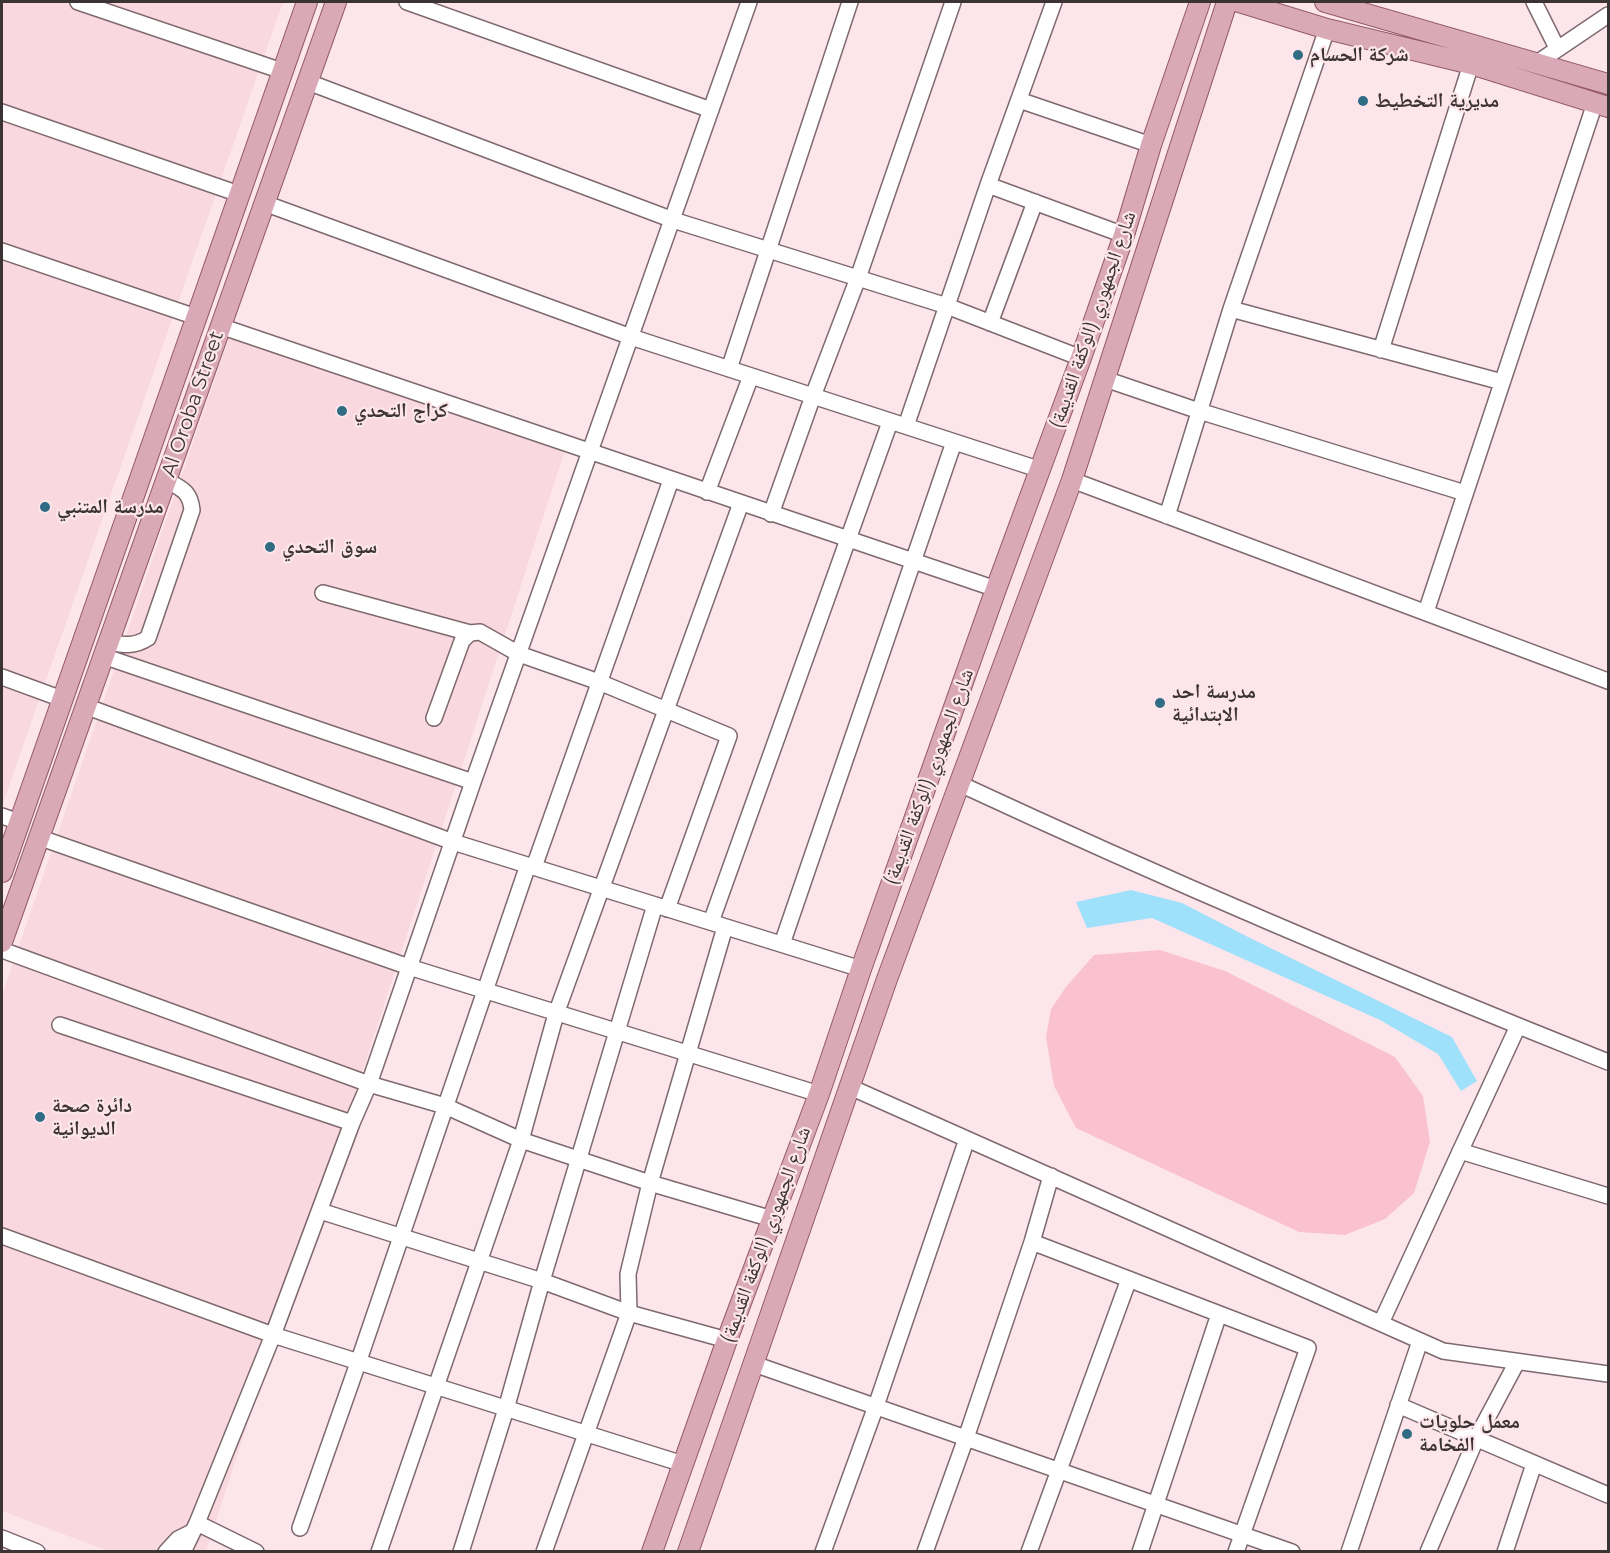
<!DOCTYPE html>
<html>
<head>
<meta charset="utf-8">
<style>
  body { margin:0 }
  #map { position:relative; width:1610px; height:1553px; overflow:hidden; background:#fde6eb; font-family:Montserrat,sans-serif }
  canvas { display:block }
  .frame { position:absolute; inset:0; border:3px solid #3c3335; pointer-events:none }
</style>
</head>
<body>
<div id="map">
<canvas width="1610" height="1553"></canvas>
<div class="frame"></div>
</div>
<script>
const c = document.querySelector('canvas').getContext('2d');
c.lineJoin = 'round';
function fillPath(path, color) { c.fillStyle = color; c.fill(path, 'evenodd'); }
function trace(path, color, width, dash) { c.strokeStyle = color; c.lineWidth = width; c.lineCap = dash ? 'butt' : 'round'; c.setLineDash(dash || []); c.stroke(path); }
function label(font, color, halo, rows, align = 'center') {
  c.font = font + ' Montserrat,"Noto Naskh Arabic",sans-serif'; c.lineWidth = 4.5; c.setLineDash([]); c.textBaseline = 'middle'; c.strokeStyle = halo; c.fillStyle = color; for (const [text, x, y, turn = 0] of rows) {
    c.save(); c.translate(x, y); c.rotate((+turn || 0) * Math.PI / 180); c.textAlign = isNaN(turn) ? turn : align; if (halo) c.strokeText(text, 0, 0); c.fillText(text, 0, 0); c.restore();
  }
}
const built = new Path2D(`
  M2,2H283L2,806Z
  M229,338L566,447L206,1551H108L2,1511V995Z`);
const green = new Path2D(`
  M1160,950L1225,971L1395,1057L1423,1096L1430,1142L1414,1193L1385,1219L1345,1235L1299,1232L1076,1128L1054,1086L1046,1037L1051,1009L1066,987L1094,955Z`);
const building = new Path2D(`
  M1131,890L1182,903L1248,937L1452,1037L1477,1081L1461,1091L1438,1054L1380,1020L1152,918L1087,928L1076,902Z`);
const minor = new Path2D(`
  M78,2L282,71
  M407,2L711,110
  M1534,2L1557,48
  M1537,63L1608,15
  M308,82L673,220L947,306L1081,358
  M1019,100L1151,145
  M2,112L239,194
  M988,185L1124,235
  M264,203L631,337L1041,470
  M2,251L196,317
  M1231,309L1502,382
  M990,323L1035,202
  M220,326L996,589
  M1381,350L1471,64
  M729,369L850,2
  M1105,379L1199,411L1465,493
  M906,426L988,185L1054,2
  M1072,480L1608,681
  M707,492L751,376
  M771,514L813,396L858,278L953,2
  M1167,516L1231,309L1327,29
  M323,593L470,633
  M1426,612L1595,103
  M108,642C124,645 134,647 148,638L192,510C190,491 182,489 166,480
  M103,656L473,782
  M2,677L62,699
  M85,706L453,842L861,969
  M434,718L462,641L470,633L480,632L519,654L599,682L729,736L667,909
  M960,784C1173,883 1390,975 1608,1062
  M2,816L19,822
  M38,837L409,967L819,1094
  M534,867L671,480
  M711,922L890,422
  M782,944L954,442
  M2,950L369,1084L445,1106L521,1140L650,1183L772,1219
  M60,1025L352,1123
  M850,1087L1443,1351L1608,1374
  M1460,1151L1608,1196
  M320,1211L542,1281L629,1313L727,1340
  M2,1236L273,1335L683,1464
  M1032,1242L1308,1348L1236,1552
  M1381,1323L1518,1026
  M754,1364L1292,1552
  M1398,1405L1608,1495
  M197,1523L256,1552
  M300,1528L358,1363L528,865
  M2,1538L37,1552
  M166,1552L178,1539L192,1532
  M183,1552L197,1523L273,1335L352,1123L369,1084L473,782L749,2
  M379,1552L521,1140L556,1014L741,503
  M461,1552L506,1409L542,1281L655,905
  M544,1552L629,1313L628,1274L650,1183L725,927
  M823,1552L876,1406L967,1139
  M925,1552L966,1438L1032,1242L1051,1176
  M1029,1552L1129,1279
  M1140,1552L1219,1314
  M1349,1552L1420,1341
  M1428,1552L1476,1439L1517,1362
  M1505,1552L1534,1464`);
const major = new Path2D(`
  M1239,2L1327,29L1471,64L1608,107
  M1325,2L1608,84
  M2,872L307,2
  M2,942L336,2
  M652,1552L727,1340L819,1094L861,969L996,589L1081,358L1124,235L1151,145L1200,2
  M688,1552L887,979L1072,480L1227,2`);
const markers = [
  [1298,55,6,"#306c84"],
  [1363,101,6,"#306c84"],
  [342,411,6,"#306c84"],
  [45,507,6,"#306c84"],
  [270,547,6,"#306c84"],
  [1160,703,6,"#306c84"],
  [40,1117,6,"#306c84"],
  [1407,1434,6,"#306c84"]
];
const poiNames = [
  ["شركة الحسام",1310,55],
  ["مديرية التخطيط",1375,101],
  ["كراج التحدي",354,411],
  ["مدرسة المتنبي",57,507],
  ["سوق التحدي",282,547],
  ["مدرسة احد",1172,692],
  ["الابتدائية",1172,715],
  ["دائرة صحة",52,1106],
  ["الديوانية",52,1129],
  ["معمل حلويات",1419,1422],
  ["الفخامة",1419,1445]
];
const streetNames = [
  ["شارع الجمهوري (الوكفة القديمة)",1093,320,-71],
  ["Al Oroba Street",193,404,-71],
  ["شارع الجمهوري (الوكفة القديمة)",929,777,-70],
  ["شارع الجمهوري (الوكفة القديمة)",766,1235,-70]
];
fillPath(built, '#f9d8e0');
fillPath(green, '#fac1cf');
fillPath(building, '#9fe0fb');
trace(minor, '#7d696e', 18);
trace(major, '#935a6a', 22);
trace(minor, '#fff', 15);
trace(major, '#daa9b7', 20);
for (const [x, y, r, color] of markers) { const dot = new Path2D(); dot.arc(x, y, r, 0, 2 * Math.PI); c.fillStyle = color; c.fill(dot); trace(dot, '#fde6eb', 2); }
label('bold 20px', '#3c3335', '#fde6eb', poiNames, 'left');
label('20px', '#3c3335', '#fde6eb', streetNames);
</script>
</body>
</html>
